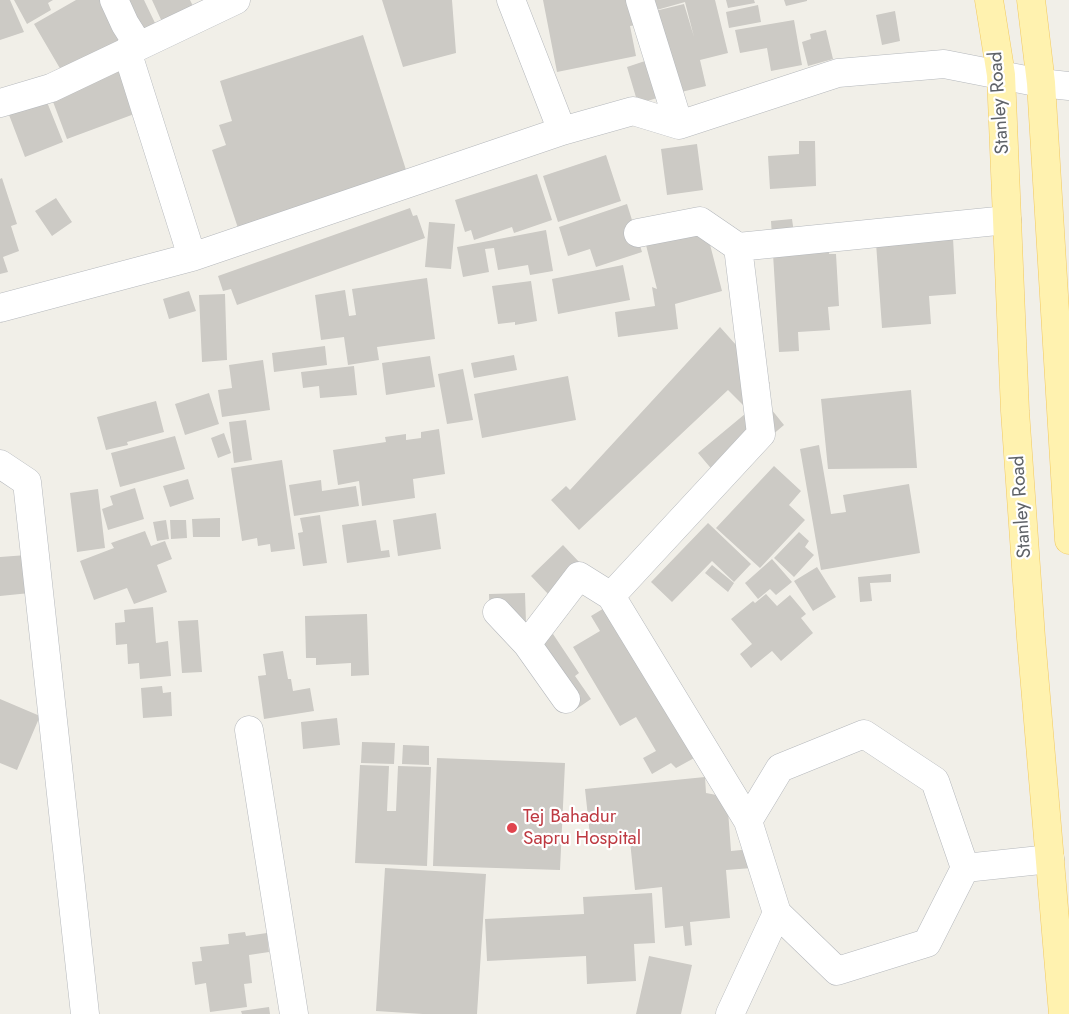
<!DOCTYPE html>
<html>
<head>
<meta charset="utf-8">
<style>
  body { margin:0 }
  canvas { display:block; background:#f1efe8 }
</style>
</head>
<body>
<canvas width="1069" height="1014"></canvas>
<script>
const c = document.querySelector('canvas').getContext('2d');
c.lineJoin = 'round';
function fillPath(path, color) { c.fillStyle = color; c.fill(path, 'evenodd'); }
function trace(path, color, width, dash) { c.strokeStyle = color; c.lineWidth = width; c.lineCap = dash ? 'butt' : 'round'; c.setLineDash(dash || []); c.stroke(path); }
function label(font, color, halo, rows, align = 'center') {
  c.font = font + ' Jost,sans-serif'; c.lineWidth = 4.5; c.setLineDash([]); c.textBaseline = 'middle'; c.strokeStyle = halo; c.fillStyle = color; for (const [text, x, y, turn = 0] of rows) {
    c.save(); c.translate(x, y); c.rotate((+turn || 0) * Math.PI / 180); c.textAlign = isNaN(turn) ? turn : align; if (halo) c.strokeText(text, 0, 0); c.fillText(text, 0, 0); c.restore();
  }
}
const building = new Path2D(`
  M0,0H10L24,32L0,40Z
  M14,0H53L48,3L51,10L27,24Z
  M76,0H110L135,43L65,77L34,24Z
  M116,0H144L155,23L132,34Z
  M152,0H190L195,10L163,24Z
  M382,0H452L456,53L403,67Z
  M543,0H634L642,24L630,26L636,56L557,72Z
  M650,0H715L728,53L700,60L706,86L673,94L651,12L684,4L694,37L685,2L653,11Z
  M726,0H754L755,3L728,8Z
  M784,0H807V1L786,6Z
  M758,5L761,22L729,28L726,12Z
  M895,11L900,41L882,45L876,15Z
  M794,20L802,65L771,71L767,48L740,53L735,30Z
  M826,30L833,59L808,66L802,42L811,39L810,34Z
  M363,35L407,173L238,228L212,150L226,145L219,125L232,121L220,81Z
  M648,60L660,97L638,104L627,67Z
  M120,65L137,113L67,139L49,91Z
  M43,92L63,142L25,157L6,107Z
  M799,141H815L816,186L770,189L768,156L799,154Z
  M697,144L703,190L667,195L661,149Z
  M606,155L621,201L558,222L543,176Z
  M537,174L552,220L514,233L512,227L474,240L471,230L465,232L455,200Z
  M2,178L17,224L11,226L19,251L3,257L8,272L0,274V179Z
  M56,198L72,222L52,236L35,211Z
  M627,204L642,252L596,267L590,249L568,256L559,227Z
  M410,208L413,216L417,215L425,238L237,305L231,289L223,291L218,276Z
  M792,219L794,233L828,231L829,254H836L839,306L828,307L830,330L798,332L799,351L779,352L771,221Z
  M429,222L455,224L451,269L425,267Z
  M706,229L722,291L675,304L678,329L618,337L615,312L655,306L652,287L657,289L646,245Z
  M546,230L553,271L530,275L528,265L498,270L494,248L485,249L489,272L463,277L457,247Z
  M953,238L956,294L929,296L931,324L882,328L876,243Z
  M623,265L630,300L558,314L552,279Z
  M427,278L435,339L377,347L379,360L348,365L344,337L321,340L315,295L345,290L349,316L356,315L352,289Z
  M531,281L537,321L515,325V322L498,324L492,286Z
  M189,291L196,311L169,319L163,299Z
  M225,294L227,360L202,362L199,295Z
  M720,327L770,383L745,407L728,390L579,530L551,500L566,486L570,490Z
  M325,346L327,365L274,372L272,353Z
  M514,355L517,370L474,378L471,363Z
  M430,356L435,387L386,395L382,363Z
  M263,360L270,410L222,417L218,390L232,388L229,365Z
  M354,366L357,395L320,398L319,386L303,388L301,372Z
  M463,369L473,420L447,424L438,374Z
  M568,376L576,420L482,438L474,394Z
  M911,390L917,468L828,469L821,399Z
  M209,393L219,424L185,435L175,404Z
  M763,399L784,425L720,479L698,453Z
  M156,401L164,432L127,442L128,445L106,450L97,417Z
  M246,420L252,460L234,463L229,422Z
  M439,429L445,474L413,479L415,498L362,506L359,481L338,485L333,450L386,442L385,437L406,434V440L421,438V432Z
  M224,433L231,453L218,458L211,438Z
  M175,436L185,469L120,487L111,453Z
  M819,445L831,514L846,512L843,495L909,484L920,553L821,570L800,449Z
  M282,460L295,549L271,552L270,544L258,546L257,538L242,541L231,468Z
  M774,466L801,491L789,505L805,520L760,568L716,528Z
  M188,479L194,499L170,507L163,486Z
  M321,480L322,491L356,486L359,506L294,516L289,485Z
  M135,488L144,519L108,530L102,509L113,505L110,496Z
  M98,489L105,548L77,552L70,493Z
  M436,513L441,549L398,556L393,520Z
  M320,515L327,563L303,566L298,533L303,532L300,518Z
  M220,518V537H193L192,519Z
  M166,520L169,539L157,541L153,522Z
  M170,520H186L187,538L171,539Z
  M376,520L381,551L389,550L390,557L347,563L342,525Z
  M708,523L751,564L734,582L712,561L672,602L651,582Z
  M145,531L151,546L165,541L172,559L157,565L167,592L134,604L127,588L94,600L80,561L114,548L111,543Z
  M799,532L809,541L805,547L814,555L794,577L774,558Z
  M563,545L581,564L549,595L531,576Z
  M27,555L30,593L0,596V557Z
  M772,559L792,582L776,595L770,589L758,599L745,583Z
  M712,565L734,583L728,592L705,573Z
  M817,567L836,597L813,611L794,581Z
  M891,574V582L870,583L872,601L860,602L858,577Z
  M525,593L526,623L505,624L490,615L489,594Z
  M766,594L777,606L790,595L806,614L801,618L813,633L781,661L772,651L751,668L740,654L752,644L731,619L753,601L755,603Z
  M153,607L156,643L168,641L171,676L140,679L139,663L128,664L127,644L116,645L115,623L125,622L124,610Z
  M606,607L696,757L676,768L671,763L652,774L643,758L656,751L636,717L620,726L573,647L600,631L591,616Z
  M367,614L369,675L351,676V663L316,665V658H306L305,616Z
  M198,620L202,672L182,673L178,621Z
  M553,634L579,673L575,676L591,699L575,710L532,648Z
  M283,651L288,679H291L293,691L310,688L314,711L264,719L258,676L266,675L263,654Z
  M162,686L163,693L171,692L172,716L143,718L141,688Z
  M0,699L40,716L17,770L0,763Z
  M337,718L340,745L303,749L301,722Z
  M362,742L395,743L394,764L361,763Z
  M403,745L429,746V765L402,764Z
  M437,758L565,763L560,870L433,866Z
  M360,765L389,766L387,811H396L398,766L431,767L427,866L355,863Z
  M705,777L706,793L727,797L731,851L751,849L752,868L726,870L730,918L690,922L692,945L685,946L683,926L665,928L662,887L635,890L630,841L591,845L585,789Z
  M385,868L486,874L477,1014H423L376,1011Z
  M652,893L655,943L634,944L636,981L587,984L586,956L487,961L485,919L584,914L583,897Z
  M245,932L246,936L267,933L269,952L249,955L252,983L244,984L247,1007L210,1012L206,983L195,985L192,962L202,961L200,947L229,944L228,934Z
  M649,956L692,965L681,1014H636Z
  M269,1007L270,1014H242L241,1011Z`);
const minor = new Path2D(`
  M114,0L125,24L137,43L127,51L192,257
  M511,0L562,131
  M640,0L679,125
  M0,103L51,88L236,0
  M638,233L700,221L738,247
  M0,308L192,257L562,131L633,111L679,125L838,73L944,64L1041,83L1069,86
  M0,464L27,482L85,1014
  M497,612L527,644L579,576L611,596
  M527,644L566,699
  M249,730L294,1014
  M748,821L780,768L864,734L935,781L965,868L927,943L837,971L777,913L748,821L611,596L761,434L738,247L1007,220
  M965,868L1050,859
  M730,1014L777,913`);
const primary = new Path2D(`
  M989,0L1001,75L1015,411L1031,638L1063,1014
  M1031,0L1041,83L1069,540`);
const markers = [
  [512,828,6,"#e0444e"]
];
const streetNames = [
  ["Stanley Road",1000,103,-94],
  ["Stanley Road",1022,507,-94]
];
const healthNames = [
  ["Tej Bahadur",523,817],
  ["Sapru Hospital",523,839]
];
fillPath(building, '#cccac5');
trace(minor, '#b5b8bc', 29);
trace(primary, '#f2c960', 29);
trace(minor, '#fff', 28);
trace(primary, '#fff2af', 28);
for (const [x, y, r, color] of markers) { const dot = new Path2D(); dot.arc(x, y, r, 0, 2 * Math.PI); c.fillStyle = color; c.fill(dot); trace(dot, '#fff', 2); }
label('19px', '#5f6368', '#fff', streetNames);
label('19px', '#be3a42', '#fff', healthNames, 'left');
</script>
</body>
</html>
